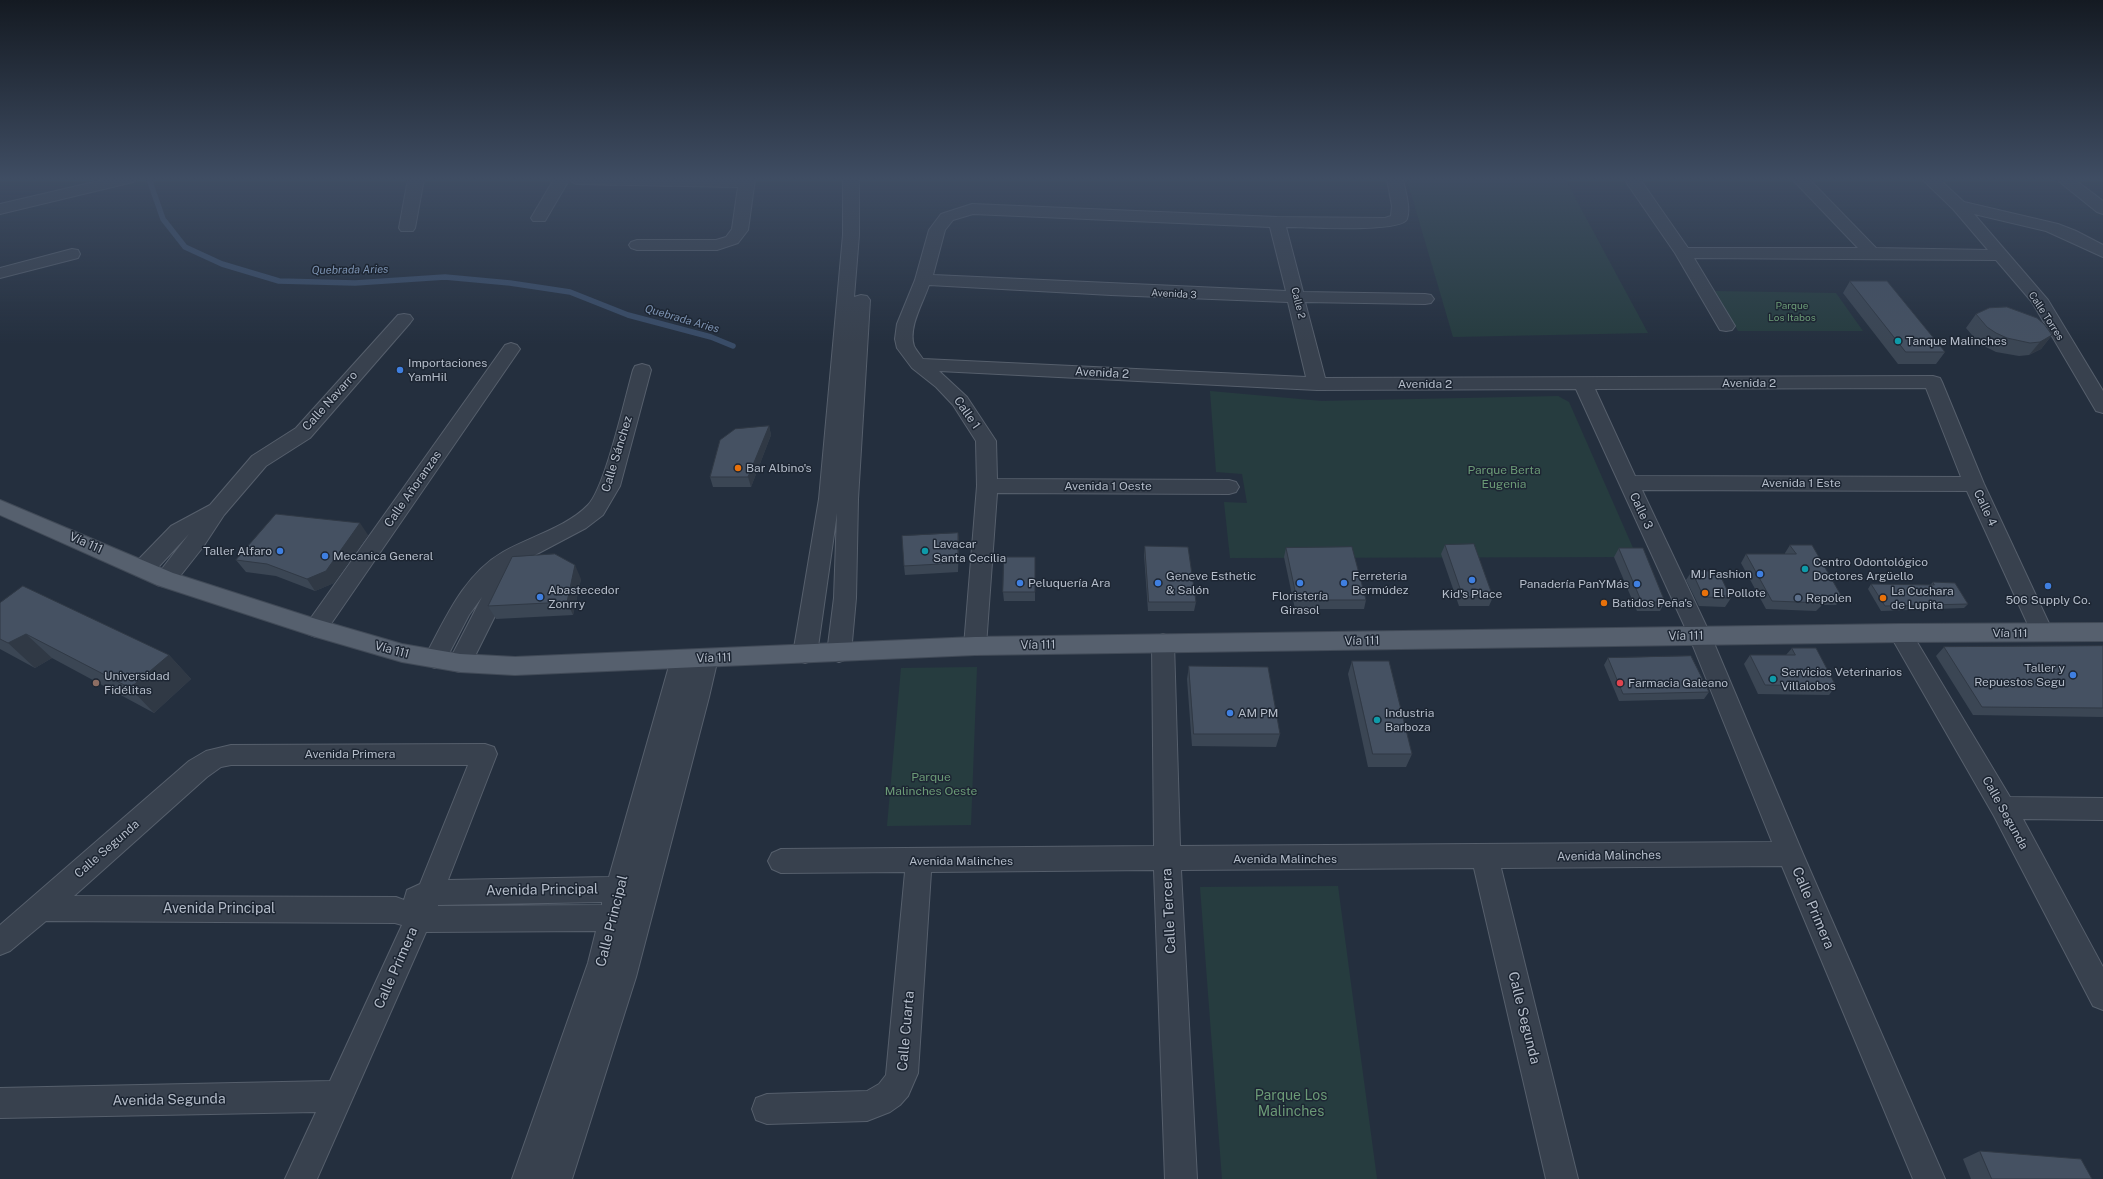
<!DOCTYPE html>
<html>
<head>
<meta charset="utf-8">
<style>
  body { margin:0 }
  canvas { display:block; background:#242f3e }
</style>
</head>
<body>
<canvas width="2103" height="1179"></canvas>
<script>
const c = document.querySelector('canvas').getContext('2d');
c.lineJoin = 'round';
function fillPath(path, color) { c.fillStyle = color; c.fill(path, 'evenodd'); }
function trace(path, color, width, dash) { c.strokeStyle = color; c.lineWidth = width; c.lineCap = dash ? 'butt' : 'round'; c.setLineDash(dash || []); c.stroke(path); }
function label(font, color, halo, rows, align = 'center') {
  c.font = font + ' "Public Sans",sans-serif'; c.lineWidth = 3; c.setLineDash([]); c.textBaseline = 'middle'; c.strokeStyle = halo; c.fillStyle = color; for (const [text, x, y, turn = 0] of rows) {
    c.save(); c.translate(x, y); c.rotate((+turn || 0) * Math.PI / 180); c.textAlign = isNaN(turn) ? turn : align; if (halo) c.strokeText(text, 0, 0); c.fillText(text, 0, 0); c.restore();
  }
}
const green = new Path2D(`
  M1409,179H1565L1648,333L1453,337L1410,190L1407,182Z
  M1715,291L1836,293L1863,331H1738Z
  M1210,391L1322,401L1558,396L1569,402L1637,557L1230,558L1224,502L1247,503L1242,474L1216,472Z
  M977,667L971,825L887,826L901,668Z
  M1338,886L1377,1179H1222L1200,887Z`);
const stream = new Path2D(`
  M149,179L163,219L185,247L222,264L279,281L355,283L445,277L510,283L570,292L628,315L711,337L733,346`);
const minor = new Path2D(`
  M107,179H136L133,182L0,214V204Z
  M408,179H424L415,228L413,231H401L399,228Z
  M554,179H755L748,230L738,243L717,250H637L631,248L629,245L631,242L637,240H716L726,237L732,229L738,187L576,184L569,180L545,221H533L531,218Z
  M843,179H859V235L854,297L861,295L867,296L870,300L858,499L856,598L851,653L847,659L839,662L831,659L827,653L834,598L837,513L817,654L813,660L805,663L797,660L793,654L819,499L843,235Z
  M1387,179H1403C1405,191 1411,207 1407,219C1402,233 1303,227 1286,227L1303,292L1425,294L1431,295L1434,299L1431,303L1425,304L1305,302L1325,378L1933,376L1940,378L1942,382L1984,484L2053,632L2050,638L2042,641L2034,638L1967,491L1642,490L1711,636L1803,854L1945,1179H1913L1782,866L1501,868L1578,1179H1546L1474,868L1181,870L1197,1179H1165L1154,870L931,872L918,1073L908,1096L900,1105L890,1112L867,1121L767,1124L756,1120L752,1109L756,1098L767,1094L867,1091L879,1084L886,1075L905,872L781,873L772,869L768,861L772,853L781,849L1154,846L1152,643L1155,637L1163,634L1171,637L1174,643L1180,846L1772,842L1689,636L1576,389L1317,390L939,371L967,397L996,441L997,479L1229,480L1236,482L1239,487L1236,492L1229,494L997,493L986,646L983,652L975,655L967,652L964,646L977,486L976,441L953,405L936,387L912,368L897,348L895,339L897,324L915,280L929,230L941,214L972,204L1277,217L1385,218L1391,216L1392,206ZM973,214L1270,227L1286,291L933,275L945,230L953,220ZM929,285L1111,295L1288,302L1306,377L923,359C920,355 916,350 914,346C908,327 923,303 929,285ZM1926,388L1961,477L1635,476L1595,389Z
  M1624,179H1640L1688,248H1858L1792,179H1809L1876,248L1988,250L1953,209L1922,179H1939L1964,202L2058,224L2076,231L2103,245V257L2046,231L1974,214L2048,300L2103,391V413L2096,411L2032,302L1996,260L1694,258L1735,326L1732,330L1726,331L1720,330L1675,253Z
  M2056,179H2074L2103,201V214L2097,212Z
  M72,249L78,250L80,254L78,258L0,278V268Z
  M404,314L410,315L413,319L410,323L310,438L266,466L224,515L203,547L173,585L165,587L157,585L154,579L189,534L151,575L143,577L135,575L132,569L135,563L171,526L210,505L252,456L296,428L398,315Z
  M511,343L517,345L520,349L324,634L316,637L308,634L305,628L308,622L505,345Z
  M642,364L649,366L651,370L620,486L603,515L586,528L518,564L505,573L510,574L513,580L468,670L460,672L452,670L448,663L482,597L469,615L443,665L435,668L427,665L423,659L427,653C447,615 465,574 503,552C529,537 567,527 588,505C605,488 625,398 633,370L635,366Z
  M1900,624L1908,627L2010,797L2103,798V820L2023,819L2103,967V1010L2093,1006L1994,816L1889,633L1892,627Z
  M706,649L714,652L718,658L709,697L636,977L572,1179H512L588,963L596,931L426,932L317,1179H285L316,1112L0,1118V1088L330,1081L402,925L395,923L46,921L10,951L0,955V925L189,761L206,751L231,745L485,744L494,747L497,754L448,880L609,877L671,659L675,653L683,650L691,653L694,659L698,652ZM231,765H468L420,884L407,890L404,900L396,897L74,896L207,777L221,767ZM602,902V905L438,906V905Z`);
const major = new Path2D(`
  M0,500L173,573L316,619L402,644L460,654L515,657L975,637L1900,624L2103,623V641L1900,642L975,655L515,675L460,672L402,662L316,637L157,585L0,515Z`);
const wall = new Path2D(`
  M1850,281L1945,352L1936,364H1898L1843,293Z
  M1976,314L2052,335L2041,349L2029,355L2019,356L1996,352L1986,347L1977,341L1966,328Z
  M769,426L771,435L751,487H713L710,477Z
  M958,533L959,542L958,572L905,575L904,566Z
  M368,535L334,583L315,591L276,576L246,572L236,560Z
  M1445,545L1493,597L1489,606H1459L1441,554Z
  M1790,545L1842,597L1836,605H1822L1816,611L1766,609L1741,563L1746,554H1785V553Z
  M1145,546L1196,602L1194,611H1148L1144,555Z
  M1286,548L1366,600L1364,609H1295L1284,557Z
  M1619,548L1665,602L1660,611H1637L1614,557Z
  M1035,557V601H1004L1003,592Z
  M1692,571L1731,598L1725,607L1699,606L1686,580Z
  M581,579L573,615L496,619L488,606Z
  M1933,582L1968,604L1964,608L1881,611L1868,589L1871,584L1930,585Z
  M0,603L169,655L191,679L154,713L52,658L35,668L0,649Z
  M2103,646V717L1973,715L1936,656L1944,647Z
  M1792,648L1836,686L1829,695L1758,694L1744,664L1750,655H1786Z
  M1608,658L1709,692L1704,699L1619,701L1604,665Z
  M1352,661L1412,754L1406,767H1368L1348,674Z
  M1189,666L1280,734L1276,747L1192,746L1187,679Z
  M1980,1151L2092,1179H1971L1963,1159Z`);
const shadedWall = new Path2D(`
  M2052,335L2041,349L2029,355L2040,342Z
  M769,426L771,435L751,487L748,477Z
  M360,523L368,535L334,583L315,591L307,579Z
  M958,533L959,542L958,572Z
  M575,565L581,579L573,615L567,602Z
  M26,634L52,658L35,668L8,643Z
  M169,655L191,679L154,713L130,688Z`);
const building = new Path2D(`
  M1850,281H1887L1945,352H1906Z
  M2007,307L2037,318L2044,324L2052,335L2040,342L2030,343L2007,338L1996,333L1987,327L1976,314L1989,308Z
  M769,426L748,477H710L720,440L735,429Z
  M276,514L360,523L326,571L307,579L267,564L236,560Z
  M958,533V563L904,566L902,536Z
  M1474,544L1493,597H1463L1445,545Z
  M1790,545H1812L1842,597L1819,596L1823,603L1772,601L1746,554H1796Z
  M1145,546L1188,547L1196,602H1149Z
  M1352,547L1366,600H1297L1286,548Z
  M1619,548H1643L1665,602H1642Z
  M555,554L575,565L567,602L488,606L512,557Z
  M1004,557H1035V592H1003Z
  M1692,571H1718L1731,598L1704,597Z
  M1933,582L1955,583L1968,604L1885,606L1871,584L1934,585Z
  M23,586L169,655L130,688L26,634L8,643L0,639V603Z
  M2103,646V708L1982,707L1944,647Z
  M1792,648H1816L1836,686L1765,685L1750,655H1795Z
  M1691,656L1709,692L1623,694L1608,658Z
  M1352,661H1389L1412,754H1373Z
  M1189,666L1268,667L1280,734H1194Z
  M1980,1151L2081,1159L2092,1179H1992Z`);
const markers = [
  [1898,341,4,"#0f9aa8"],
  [400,370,4,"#3f7fe0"],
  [738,468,4,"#e8710a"],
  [280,551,4,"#3f7fe0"],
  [925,551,4,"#0f9aa8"],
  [325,556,4,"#3f7fe0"],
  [1805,569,4,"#0f9aa8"],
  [1760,574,4,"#3f7fe0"],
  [1472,580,4,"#3f7fe0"],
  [1020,583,4,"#3f7fe0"],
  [1158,583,4,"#3f7fe0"],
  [1300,583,4,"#3f7fe0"],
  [1344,583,4,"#3f7fe0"],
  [1637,584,4,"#3f7fe0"],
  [2048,586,4,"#3f7fe0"],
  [1705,593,4,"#e8710a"],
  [540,597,4,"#3f7fe0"],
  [1798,598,4,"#5c6f8a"],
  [1883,598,4,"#e8710a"],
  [1604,603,4,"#e8710a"],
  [2073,675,4,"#3f7fe0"],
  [1773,679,4,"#0f9aa8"],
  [96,683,4,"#8d6e63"],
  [1620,683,4,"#e0444e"],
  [1230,713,4,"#3f7fe0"],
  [1377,720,4,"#0f9aa8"]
];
const farStreetnames = [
  ["Avenida 3",1174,294,3],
  ["Calle 2",1298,303,76],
  ["Calle Torres",2046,316,57]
];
const farParknames = [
  ["Parque",1792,306],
  ["Los Itabos",1792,318]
];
const farWaternames = [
  ["Quebrada Aries",350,270,-1],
  ["Quebrada Aries",682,319,16]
];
const poiNames = [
  ["Tanque Malinches",1906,341],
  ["Importaciones",408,363],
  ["YamHil",408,377],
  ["Bar Albino's",746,468],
  ["Lavacar",933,544],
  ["Santa Cecilia",933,558],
  ["Taller Alfaro",272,551,"right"],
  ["Mecanica General",333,556],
  ["Centro Odontológico",1813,562],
  ["Doctores Argüello",1813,576],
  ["MJ Fashion",1752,574,"right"],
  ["Geneve Esthetic",1166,576],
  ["& Salón",1166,590],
  ["Ferreteria",1352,576],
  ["Bermúdez",1352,590],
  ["Peluquería Ara",1028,583],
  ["Panadería PanYMás",1629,584,"right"],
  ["Abastecedor",548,590],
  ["Zonrry",548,604],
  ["La Cuchara",1891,591],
  ["de Lupita",1891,605],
  ["El Pollote",1713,593],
  ["Kid's Place",1472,594,"center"],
  ["Floristería",1300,596,"center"],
  ["Girasol",1300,610,"center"],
  ["Repolen",1806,598],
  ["506 Supply Co.",2048,600,"center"],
  ["Batidos Peña's",1612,603],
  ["Taller y",2065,668,"right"],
  ["Repuestos Segu",2065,682,"right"],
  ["Servicios Veterinarios",1781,672],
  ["Villalobos",1781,686],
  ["Universidad",104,676],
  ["Fidélitas",104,690],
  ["Farmacia Galeano",1628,683],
  ["AM PM",1238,713],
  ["Industria",1385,713],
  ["Barboza",1385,727]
];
const streetNames = [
  ["Avenida 2",1102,373,3],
  ["Avenida 2",1749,383],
  ["Avenida 2",1425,384],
  ["Calle Navarro",330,401,-48],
  ["Calle 1",967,413,55],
  ["Calle Sánchez",617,454,-73],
  ["Avenida 1 Este",1801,483],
  ["Avenida 1 Oeste",1108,486],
  ["Calle Añoranzas",413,489,-55],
  ["Calle 4",1985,508,65],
  ["Calle 3",1641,511,65],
  ["Vía 111",86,543,24],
  ["Vía 111",2010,633],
  ["Vía 111",1686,636,-1],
  ["Vía 111",1362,641,-1],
  ["Vía 111",1038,645,-1],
  ["Vía 111",392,650,15],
  ["Vía 111",714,658,-2],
  ["Avenida Primera",350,754],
  ["Calle Segunda",2005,813,61],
  ["Calle Segunda",107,849,-41],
  ["Avenida Malinches",1609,856,-1],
  ["Avenida Malinches",1285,859],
  ["Avenida Malinches",961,861]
];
const parkNames = [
  ["Parque Berta",1504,470],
  ["Eugenia",1504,484],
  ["Parque",931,777],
  ["Malinches Oeste",931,791]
];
const nearStreetnames = [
  ["Avenida Principal",542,890,-1],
  ["Calle Primera",1813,908,67],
  ["Avenida Principal",219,909],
  ["Calle Tercera",1169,911,-93],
  ["Calle Principal",612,921,-76],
  ["Calle Primera",396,968,-66],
  ["Calle Segunda",1524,1018,76],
  ["Calle Cuarta",906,1031,-85],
  ["Avenida Segunda",169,1100,-1]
];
const nearParknames = [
  ["Parque Los",1291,1096],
  ["Malinches",1291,1112]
];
fillPath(green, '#263c3f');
trace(stream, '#394c67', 5.5);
trace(minor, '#565f6c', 2);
trace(major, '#414a57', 2);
fillPath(minor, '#38414e');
fillPath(major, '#56606e');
fillPath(wall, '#3b4654');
fillPath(shadedWall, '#303945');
fillPath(building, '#455162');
trace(building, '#303945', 1);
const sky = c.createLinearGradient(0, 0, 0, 344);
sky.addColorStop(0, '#141a22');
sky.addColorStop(0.52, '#3f4d63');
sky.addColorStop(1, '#3f4d6300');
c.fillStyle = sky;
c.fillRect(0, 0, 2103, 344);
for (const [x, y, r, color] of markers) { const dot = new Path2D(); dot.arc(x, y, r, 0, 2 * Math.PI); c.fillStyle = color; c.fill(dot); trace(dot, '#1d2633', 1.5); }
label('10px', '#b4bcc9', '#1d2633', farStreetnames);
label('10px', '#6b9a76', '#1d2633', farParknames);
label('italic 11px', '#7c92b1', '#1d2633', farWaternames);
label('12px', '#b4bcc9', '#1d2633', poiNames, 'left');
label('12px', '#b4bcc9', '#1d2633', streetNames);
label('12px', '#6b9a76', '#1d2633', parkNames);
label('14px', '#b4bcc9', '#1d2633', nearStreetnames);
label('14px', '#6b9a76', '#1d2633', nearParknames);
</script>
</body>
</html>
